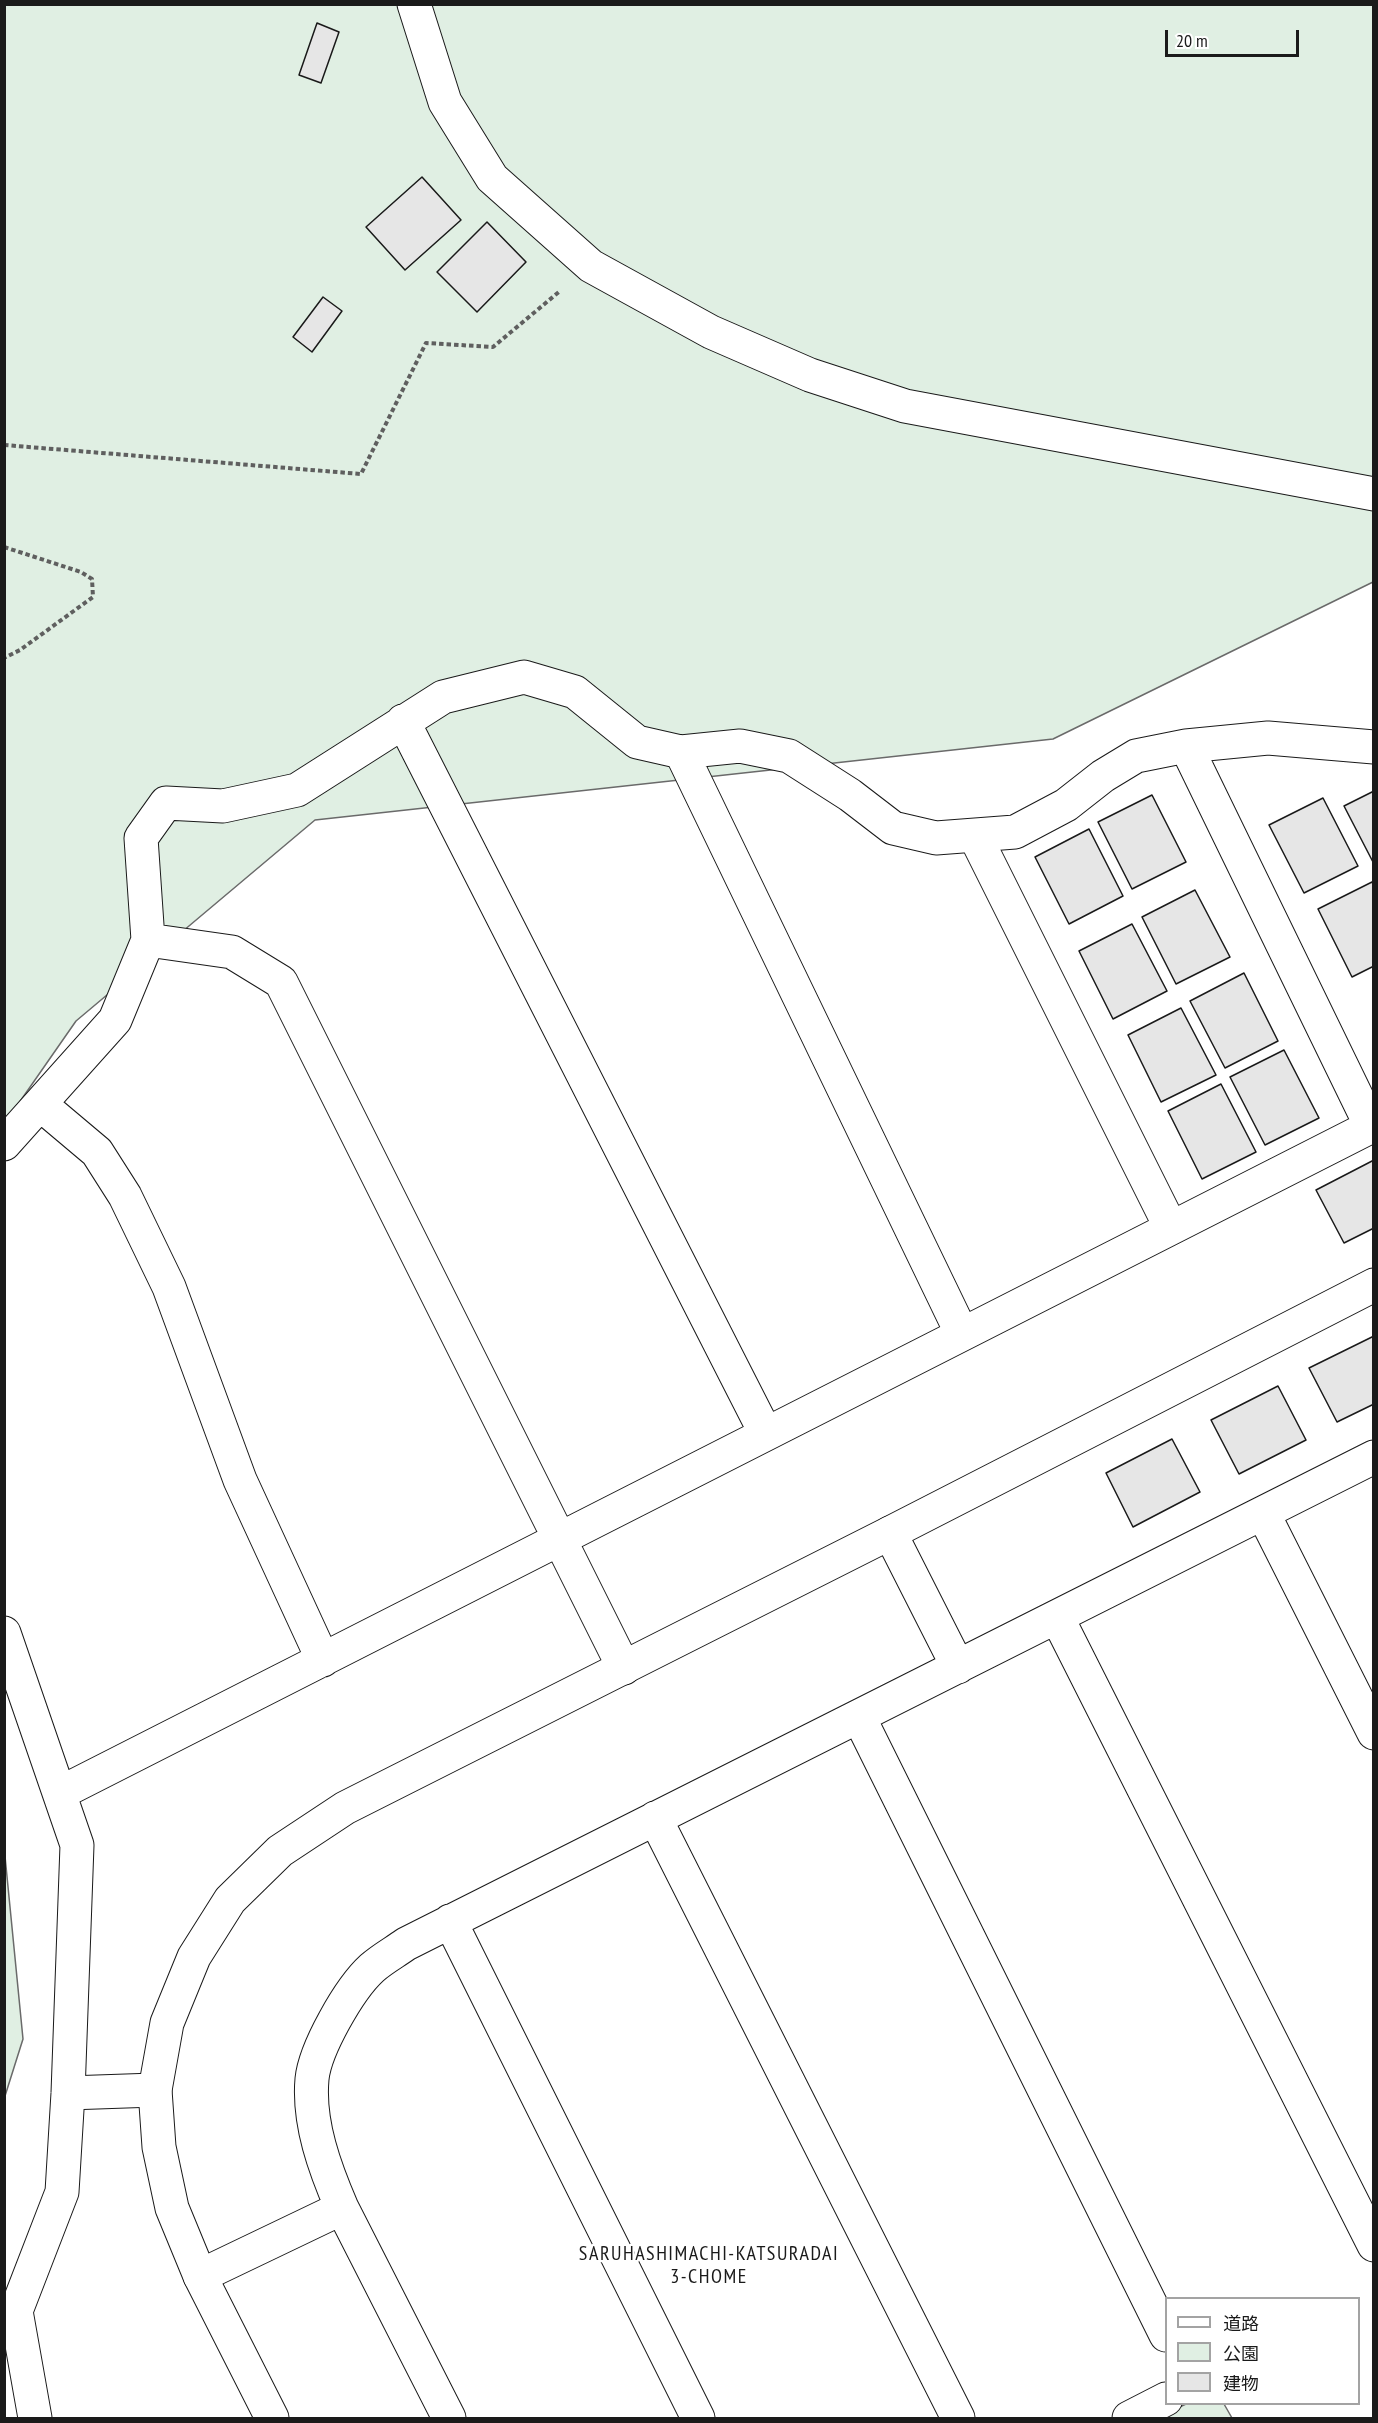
<!DOCTYPE html>
<html>
<head>
<meta charset="utf-8">
<style>
  body { margin:0 }
  #map { position:relative; width:1378px; height:2423px; overflow:hidden; background:#fff; font-family:"PT Sans Narrow","Noto Sans JP",sans-serif }
  canvas { display:block }
  .frame { position:absolute; inset:0; border:6px solid #1a1a1a; pointer-events:none }
  .legend { position:absolute; left:1165px; top:2297px; width:195px; height:108px; box-sizing:border-box; background:#fff; border:2px solid #a3a3a3; margin:0; padding:8px 10px; list-style:none; font-size:18px; color:#1a1a1a }
  .legend li { display:flex; align-items:center; gap:12px; height:30px }
  .legend b { width:30px; border:2px solid #a3a3a3 }
  .scale { position:absolute; left:1165px; top:30px; width:134px; height:27px; box-sizing:border-box; border:3px solid #1a1a1a; border-top:0; padding-left:8px; font-size:18px; line-height:21px; white-space:nowrap; color:#1a1a1a; -webkit-text-stroke:4px #fff; paint-order:stroke }
</style>
</head>
<body>
<div id="map">
<canvas width="1378" height="2423"></canvas>
<div class="frame"></div>
<ul class="legend">
<li><b style="height:8px;background:#fff"></b>道路</li>
<li><b style="height:16px;background:#e0efe3"></b>公園</li>
<li><b style="height:16px;background:#e6e6e6"></b>建物</li>
</ul>
<div class="scale">20 m</div>
</div>
<script>
const c = document.querySelector('canvas').getContext('2d');
c.lineJoin = 'round';
function fillPath(path, color) { c.fillStyle = color; c.fill(path, 'evenodd'); }
function trace(path, color, width, dash) { c.strokeStyle = color; c.lineWidth = width; c.lineCap = dash ? 'butt' : 'round'; c.setLineDash(dash || []); c.stroke(path); }
function label(font, color, halo, rows, align = 'center') {
  c.font = font + ' "PT Sans Narrow",sans-serif'; c.lineWidth = 4.5; c.setLineDash([]); c.textBaseline = 'middle'; c.strokeStyle = halo; c.fillStyle = color; for (const [text, x, y, turn = 0] of rows) {
    c.save(); c.translate(x, y); c.rotate((+turn || 0) * Math.PI / 180); c.textAlign = isNaN(turn) ? turn : align; if (halo) c.strokeText(text, 0, 0); c.fillText(text, 0, 0); c.restore();
  }
}
const green = new Path2D(`
  M5,5H1373V582L1053,739L315,820L76,1021L5,1123Z
  M4,1846L23,2039L5,2096H4Z
  M1186,2404H1224L1232,2418H1156Z`);
const building = new Path2D(`
  M317,23L339,32L321,83L299,75Z
  M422,177L461,220L405,270L366,227Z
  M487,222L526,262L477,312L437,272Z
  M323,297L342,311L312,352L293,337Z
  M1374,791V864L1344,806Z
  M1152,795L1186,862L1132,889L1098,822Z
  M1323,798L1358,866L1304,893L1269,825Z
  M1089,829L1123,896L1069,924L1035,857Z
  M1372,882L1374,885V966L1352,977L1318,909Z
  M1195,890L1230,957L1176,984L1142,917Z
  M1132,924L1167,991L1113,1019L1079,951Z
  M1244,973L1278,1041L1225,1068L1190,1001Z
  M1181,1008L1216,1075L1161,1102L1128,1035Z
  M1284,1050L1319,1118L1265,1145L1230,1077Z
  M1221,1084L1256,1152L1202,1179L1168,1111Z
  M1374,1160V1228L1344,1243L1316,1190Z
  M1374,1336V1404L1337,1422L1309,1368Z
  M1278,1386L1306,1440L1239,1474L1211,1420Z
  M1172,1439L1200,1492L1133,1527L1106,1473Z`);
const path = new Path2D(`
  M4,445L361,474L426,343L493,347L560,291
  M4,547L81,572L92,579L93,597L20,650L4,658`);
const minor = new Path2D(`
  M403,721L766,1434
  M1186,746L1371,1126
  M681,752L962,1334
  M975,836L1171,1228
  M148,940L232,952L281,982L624,1668
  M40,1104L97,1152L125,1196L169,1287L240,1480L323,1660
  M4,1144L115,1020L148,940L141,838L166,803L223,806L297,790L443,697L524,677L575,692L637,742L681,752L740,746L789,756L850,795L893,828L936,838L1015,832L1066,805L1103,776L1136,756L1186,746L1268,738L1374,747
  M1263,1513L1374,1733
  M890,1533L958,1667
  M1057,1617L1374,2245
  M4,1633L77,1845L68,2093L62,2192L16,2311L35,2418
  M859,1717L1166,2335
  M60,1793L1374,1125
  M655,1818L958,2418
  M450,1921L698,2418
  M68,2093L155,2090
  M342,2208L449,2418
  M200,2276L342,2208C325,2169 308,2123 312,2079C315,2049 349,1989 372,1968C382,1959 395,1952 406,1944L1374,1457
  M1129,2418L1166,2399`);
const tertiary = new Path2D(`
  M414,4L445,102L492,178L591,266L711,332L810,375L905,406L1374,494
  M272,2418L200,2276L172,2208L159,2147L155,2090L167,2023L194,1957L230,1900L280,1851L345,1808L890,1533L1374,1285`);
const neighbourhoodNames = [
  ["SARUHASHIMACHI-KATSURADAI",709,2254],
  ["3-CHOME",709,2277]
];
fillPath(green, '#e0efe3');
trace(green, '#6a6a6a', 1.5);
fillPath(building, '#e6e6e6');
trace(building, '#1a1a1a', 1.5);
trace(minor, '#1a1a1a', 35);
trace(tertiary, '#1a1a1a', 35);
trace(path, '#5f5f5f', 4, [4.5, 3]);
trace(minor, '#fff', 33);
trace(tertiary, '#fff', 33);
c.letterSpacing = '1.5px';
label('20px', '#1a1a1a', '#fff', neighbourhoodNames);
c.letterSpacing = '0px';
</script>
</body>
</html>
